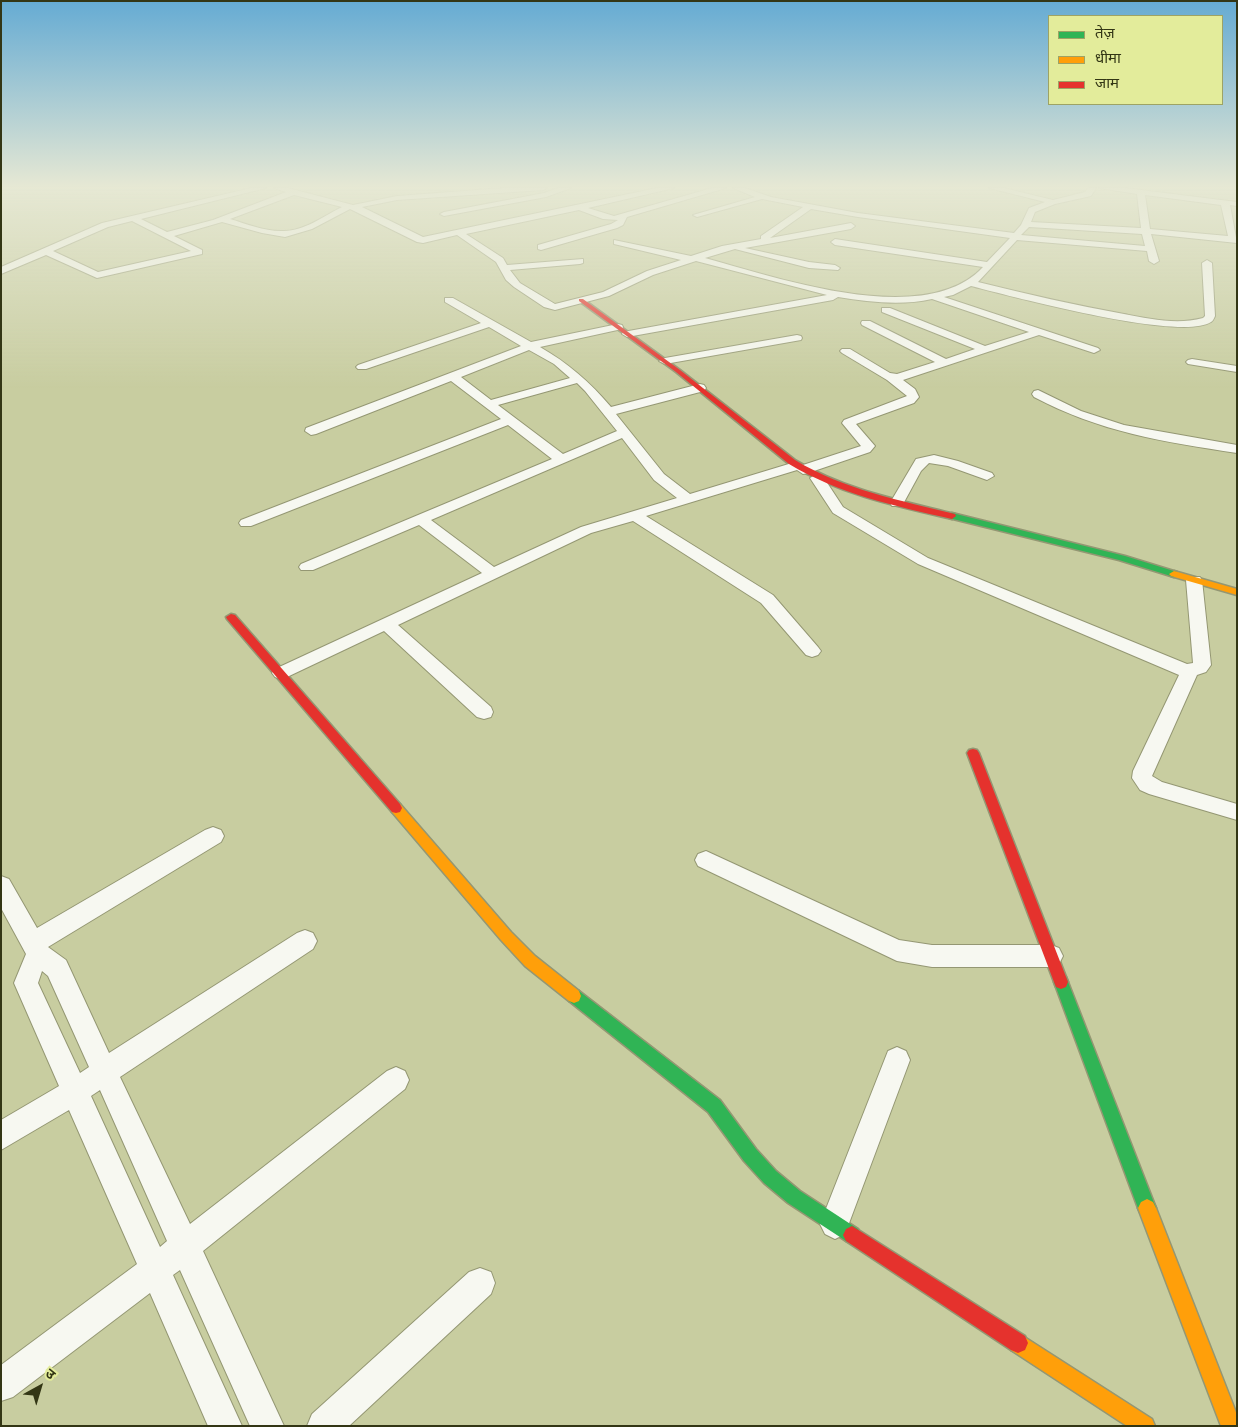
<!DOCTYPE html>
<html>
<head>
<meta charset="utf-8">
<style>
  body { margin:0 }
  #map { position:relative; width:1238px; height:1427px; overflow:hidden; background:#c8cda0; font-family:Overpass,"Noto Sans Devanagari",sans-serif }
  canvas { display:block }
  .frame { position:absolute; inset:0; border:2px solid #333615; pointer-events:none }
  .legend { position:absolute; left:1048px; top:15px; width:175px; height:90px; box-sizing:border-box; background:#e3ec9b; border:1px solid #9da365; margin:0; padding:6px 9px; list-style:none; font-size:15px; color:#333615 }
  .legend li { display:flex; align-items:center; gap:10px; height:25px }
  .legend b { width:25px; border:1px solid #9da365 }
  .north { position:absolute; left:15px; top:1362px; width:50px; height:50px; -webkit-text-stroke:4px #e3ec9b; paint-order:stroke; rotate:39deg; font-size:14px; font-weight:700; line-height:20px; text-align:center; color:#333615 }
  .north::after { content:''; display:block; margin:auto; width:18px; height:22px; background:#333615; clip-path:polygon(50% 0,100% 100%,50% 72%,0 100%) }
</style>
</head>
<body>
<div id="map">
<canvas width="1238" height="1427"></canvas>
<div class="frame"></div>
<ul class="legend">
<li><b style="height:6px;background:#30b455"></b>तेज़</li>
<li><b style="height:6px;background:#ff9f0a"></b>धीमा</li>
<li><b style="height:6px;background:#e5322d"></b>जाम</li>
</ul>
<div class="north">उ</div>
</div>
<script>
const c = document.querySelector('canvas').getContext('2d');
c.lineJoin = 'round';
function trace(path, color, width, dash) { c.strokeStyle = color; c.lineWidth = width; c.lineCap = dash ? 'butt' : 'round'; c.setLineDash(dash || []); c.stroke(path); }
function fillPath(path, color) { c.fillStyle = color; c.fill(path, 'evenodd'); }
const street = new Path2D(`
  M251,188H266L141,219L167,232L213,220L286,192L274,188H288L353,205L397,196L504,188H547L543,190L397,200L362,207L423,237L657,188H674L588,208L614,216L712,188H726L627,217L623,225L617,228L541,250L538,249V245L611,224L618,220L603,219L579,210L466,234L503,258L507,265L583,259V263L580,264L510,270L520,283L555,304L603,292L647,271L681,260L614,244V240L691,256L722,246L761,239V236L803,207L762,199L697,217L693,215L755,197L733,188H745L771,197L858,213L1014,233L1021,225L1029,208L1045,202L989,188H1004L1053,200L1085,192L1088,188H1096L1091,196L1055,204L1035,212L1031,222L1141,228L1137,194L1099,188H1125L1237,202V206L1230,205L1237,243L1151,234L1159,261L1154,264L1149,261L1147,251L1017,240L978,282C1026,294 1075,305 1124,314C1150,319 1177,325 1203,318L1205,316L1202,263L1207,260L1212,263L1215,316C1214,318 1213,321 1211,322C1181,342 1010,296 971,286L953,295L944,297L1098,348L1100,350L1094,353L1039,335L903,380L915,389L919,397L914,403L856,424L875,446L870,452L808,473L803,474L797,470L646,516L773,595L818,647L821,651L818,655L812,657L806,655L761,603L633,521L591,533L398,625L491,707L493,712L491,717L484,719L477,717L384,631L287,677L281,679L275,677L272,673L275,669L482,573L419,525L313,570H301L299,567L301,564L552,459L508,425L251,526H241L239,523L241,520L501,419L451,381L316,434L311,435L305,431L306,428L521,346L489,327L366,369H358L356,367L358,365L481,323L445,302V298H453L531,342L618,324L622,325L623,327L622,329L540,347C568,363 590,382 611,407L700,384L704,385L706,388L704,391L616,414L664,474L690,494L792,463L797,462L803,465L861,446L842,423L844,420L907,396L887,380L842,353L840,351L842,349H850L890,373L897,374L935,362L862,325L861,323L862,321H870L946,359L975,349L882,312V308H890L985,346L1029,332L932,299C901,306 869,302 838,297L833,300L627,337L622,334L623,332L827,295L696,261L653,275L609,296L555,310L544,307L514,287L506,280L496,262L457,235L423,243L417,242L350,209L312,229L285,237L262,233L222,222L174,236L202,250V254L97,278L46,255L1,274V267L102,223ZM294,195L342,207C324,216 304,231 284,231C266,232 247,224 230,219ZM1145,195L1221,205L1228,236L1150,229ZM811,209L858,217L1010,238L987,262L835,239L831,242L835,245L983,267C925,330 776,277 705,258L735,249L809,268L838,270L840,268L835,265L809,262L745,248L851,229L855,226L851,223L770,238ZM132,221L191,251L98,272L53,251L108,227ZM1029,227L1142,234L1145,246L1021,235ZM529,350L554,364L570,378L491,400L461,377ZM577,383L585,391L617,431L563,454L498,405ZM622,438L654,480L677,498L581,527L494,567L431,520Z
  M558,188H571L546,197L444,216L440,214L444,212L544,193Z
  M797,335L801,336L802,338L801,340L665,364L659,361L665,358Z
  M1192,359L1237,366V372L1188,364L1186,362L1188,360Z
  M1038,390L1081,411L1124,425L1237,445V453C1164,442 1100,432 1034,397L1032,394L1034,391Z
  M934,455L958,461L992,473L994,476L987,480L948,466L929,463L921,471L902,506H892L890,503L916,459Z
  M817,474L822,475L843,507L928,558L1187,664L1193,663L1186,580L1188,577H1200L1202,580L1211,665L1206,672L1197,675L1152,776L1162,782L1237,804V820L1149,794L1140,790L1132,778L1133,771L1179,675L918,564L833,513L810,478Z
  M213,827L221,830L224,836L221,842L48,947L66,960L109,1053L297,933L305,930L313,933L317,941L313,949L120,1077L190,1224L387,1071L396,1067L405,1071L409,1080L405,1089L203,1251L284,1426H250L180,1270L173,1275L242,1426H208L150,1293L13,1397L1,1401V1365L137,1264L69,1110L1,1150V1120L59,1086L14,983L26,954L1,908V876L9,879L37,928L205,830ZM42,971L48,976L89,1067L80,1073L38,983ZM100,1090L167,1241L160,1247L91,1096Z
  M706,851L899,940L932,945H1051L1059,948L1063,956L1059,964L1051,967H932L897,961L698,866L695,860L698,854Z
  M897,1047L906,1051L910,1060L845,1234L835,1239L825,1234L820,1224L888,1051Z
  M480,1268L491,1272L495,1283L491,1294L349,1426H307L312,1414L469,1272Z`);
const fast = new Path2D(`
  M952,513L1125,556L1177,572L1179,574L1174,577L1119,560L949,518V514Z
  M1061,975L1066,977L1068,982L1156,1208L1153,1214L1147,1217L1141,1214L1138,1208L1054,982L1056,977Z
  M574,989L579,991L720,1100L756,1149L776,1171L800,1191L858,1229L861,1235L858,1241L852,1244L846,1241L788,1203L764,1183L744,1161L708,1112L569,1001L567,996L569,991Z`);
const slow = new Path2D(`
  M1174,571L1237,589V595L1171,576L1169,574Z
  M396,803L400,804L511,932L535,956L579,991L581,996L579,1001L574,1003L569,1001L525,966L501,940L392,812L390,808L392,804Z
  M1147,1199L1153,1202L1156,1208L1237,1415V1426H1221L1138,1208L1141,1202Z
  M1018,1333L1152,1419L1155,1426H1127L1011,1350L1008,1343L1011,1336Z`);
const jam = new Path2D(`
  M579,299H583L680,370L795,460C845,490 899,500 955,514L956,516L952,519C895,506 839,494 789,464L676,372L579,301Z
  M231,614L235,615L400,804L402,808L400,812L396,813L392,812L227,619L226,617Z
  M973,749L977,750L979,753L1068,982L1066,987L1061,989L1056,987L1054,982L967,753L969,750Z
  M852,1226L1025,1336L1028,1343L1025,1350L1018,1353L1011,1350L846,1241L843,1235L846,1229Z`);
trace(street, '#949773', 2);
trace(fast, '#949773', 3);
trace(slow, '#949773', 3);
trace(jam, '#949773', 3);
fillPath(street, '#f7f8f1');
fillPath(fast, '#30b455');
fillPath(slow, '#ff9f0a');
fillPath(jam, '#e5322d');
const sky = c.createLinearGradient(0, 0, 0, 388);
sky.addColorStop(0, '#65abd3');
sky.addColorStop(0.48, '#e6e8d4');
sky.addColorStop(1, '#e6e8d400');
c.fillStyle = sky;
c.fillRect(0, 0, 1238, 388);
</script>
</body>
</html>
